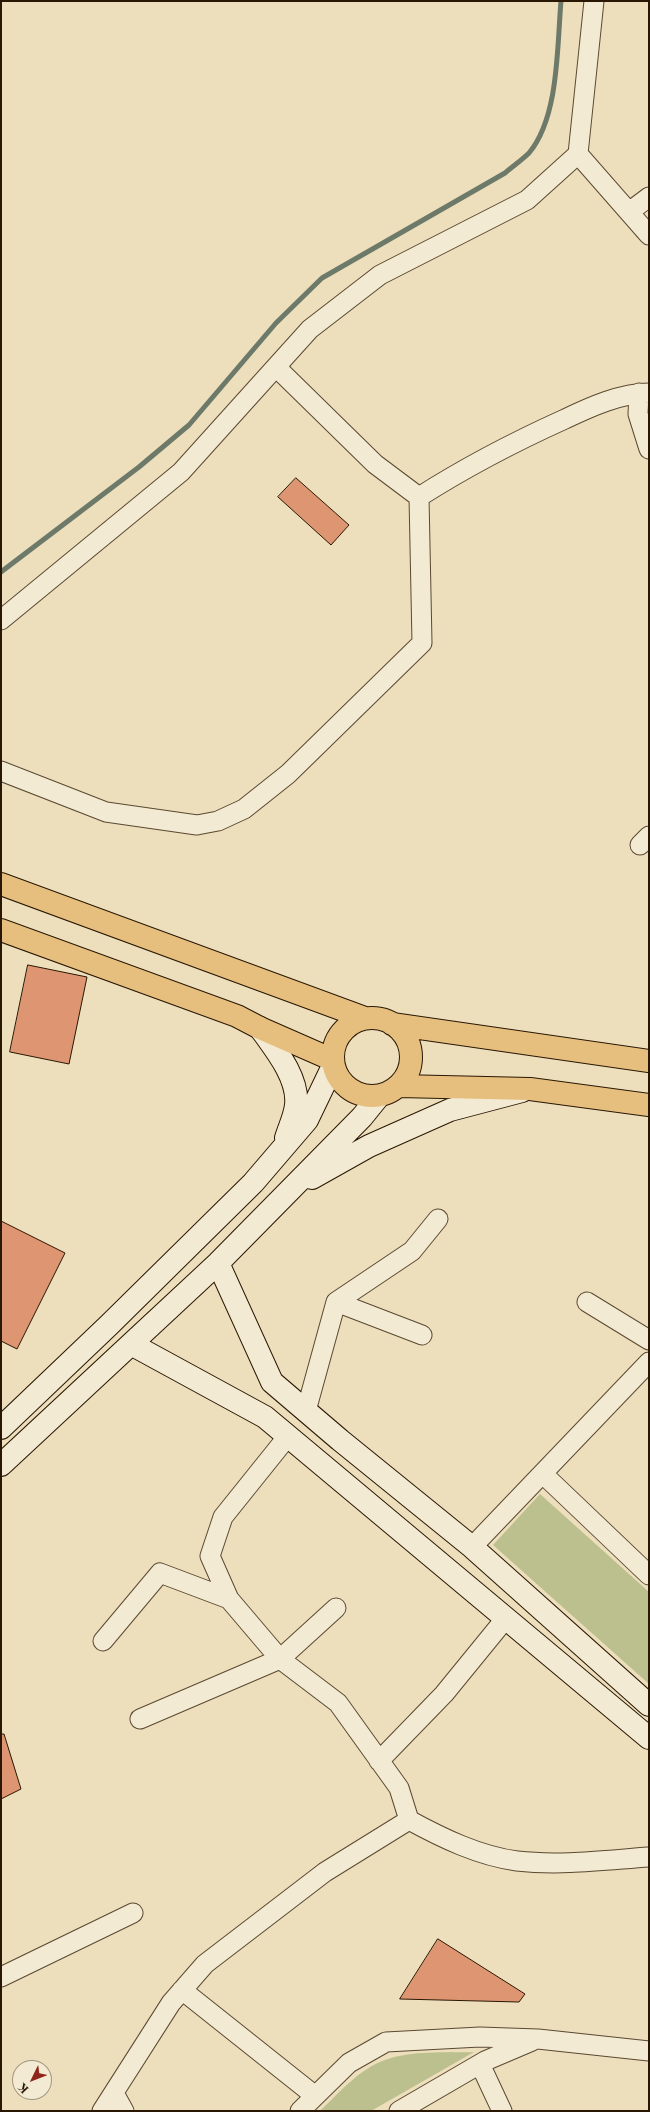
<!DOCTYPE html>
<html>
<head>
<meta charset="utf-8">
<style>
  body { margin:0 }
  #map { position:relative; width:650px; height:2112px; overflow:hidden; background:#eddebc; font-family:"Libre Bodoni",serif }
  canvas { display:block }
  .frame { position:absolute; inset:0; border:2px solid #291703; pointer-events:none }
  .north { position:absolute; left:12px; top:2060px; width:40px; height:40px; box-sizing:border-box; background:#f3ead3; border:1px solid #a29680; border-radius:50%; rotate:227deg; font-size:11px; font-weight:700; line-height:16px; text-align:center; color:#291703 }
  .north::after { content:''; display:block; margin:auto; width:14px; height:18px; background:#8f2418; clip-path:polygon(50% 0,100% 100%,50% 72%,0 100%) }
</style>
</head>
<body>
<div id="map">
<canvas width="650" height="2112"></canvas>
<div class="frame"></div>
<div class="north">K</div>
</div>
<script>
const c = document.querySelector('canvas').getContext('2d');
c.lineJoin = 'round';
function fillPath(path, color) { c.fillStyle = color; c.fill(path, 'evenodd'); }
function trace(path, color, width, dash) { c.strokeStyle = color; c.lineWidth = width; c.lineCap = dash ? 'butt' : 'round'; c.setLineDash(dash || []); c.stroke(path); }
const green = new Path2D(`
  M540,1494L649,1592V1684L493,1545Z
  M474,2052L371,2111H320C339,2093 359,2069 385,2060C412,2050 445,2053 474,2052Z`);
const stream = new Path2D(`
  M1,572L139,467L189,425L276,323L322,278L505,173C513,166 522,160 529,153C559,117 557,47 561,1`);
const building = new Path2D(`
  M296,478L349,525L331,545L278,497Z
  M28,965L87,977L69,1064L10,1052Z
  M1,1221L65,1253L17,1349L1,1341Z
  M1,1734H4L21,1789L1,1799Z
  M438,1939L525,1994L519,2002L400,1999Z`);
const street = new Path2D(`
  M578,154L649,235
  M629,212L649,197
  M276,367L375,464L419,497C466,467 514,442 565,419C590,407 621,393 649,393
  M639,393L638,414L649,449
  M1,620L181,472L310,329L380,275L527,200L578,154L594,1
  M1,771L106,812L197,825L218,821L244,809L288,774L422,643L419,497
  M640,845L649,836
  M336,1302L422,1335
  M587,1302L649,1340
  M306,1411L336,1302L412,1251L438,1219
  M288,1436L223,1517L210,1556L229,1599L280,1659L338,1703L399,1788L409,1820
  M543,1474L649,1575
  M472,1547L649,1362
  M103,1641L160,1573L229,1599
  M140,1719L280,1659L336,1608
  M379,1761L444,1694L506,1618
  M1,1977L133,1913
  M182,1990L314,2095
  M480,2064L502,2111
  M114,2093L124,2111
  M102,2111L171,2003L205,1964L325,1872L409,1820C442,1838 479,1856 517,1861C561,1866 606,1860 649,1857
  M300,2111L349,2063L386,2042L480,2037L538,2039L649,2051
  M399,2111L485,2061L532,2041`);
const secondary = new Path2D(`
  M260,1028C275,1049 299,1078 296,1105C295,1116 289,1128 286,1138
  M312,1178L369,1146L450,1110L522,1091
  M218,1263L272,1382L340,1440L472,1547L649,1705
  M131,1344L265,1417L649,1738
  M1,1428L109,1325L253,1183L307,1120L333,1066
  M1,1465L218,1263L362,1117L379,1096`);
const primary = new Path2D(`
  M1,884L365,1018
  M1,930L237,1016L260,1028L333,1060
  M333 1057a39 39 0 1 1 78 0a39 39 0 1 1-78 0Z
  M392,1024L649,1061
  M399,1086L530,1089L649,1105`);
fillPath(green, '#bcc08e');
trace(stream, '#6d7a69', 5);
fillPath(building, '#de9571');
trace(building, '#291703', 1);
trace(street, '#5a4931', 21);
trace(secondary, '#291703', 24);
trace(primary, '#291703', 24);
trace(street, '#f3ead3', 19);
trace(secondary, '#f3ead3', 22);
trace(primary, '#e6bf7e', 22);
</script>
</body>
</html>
